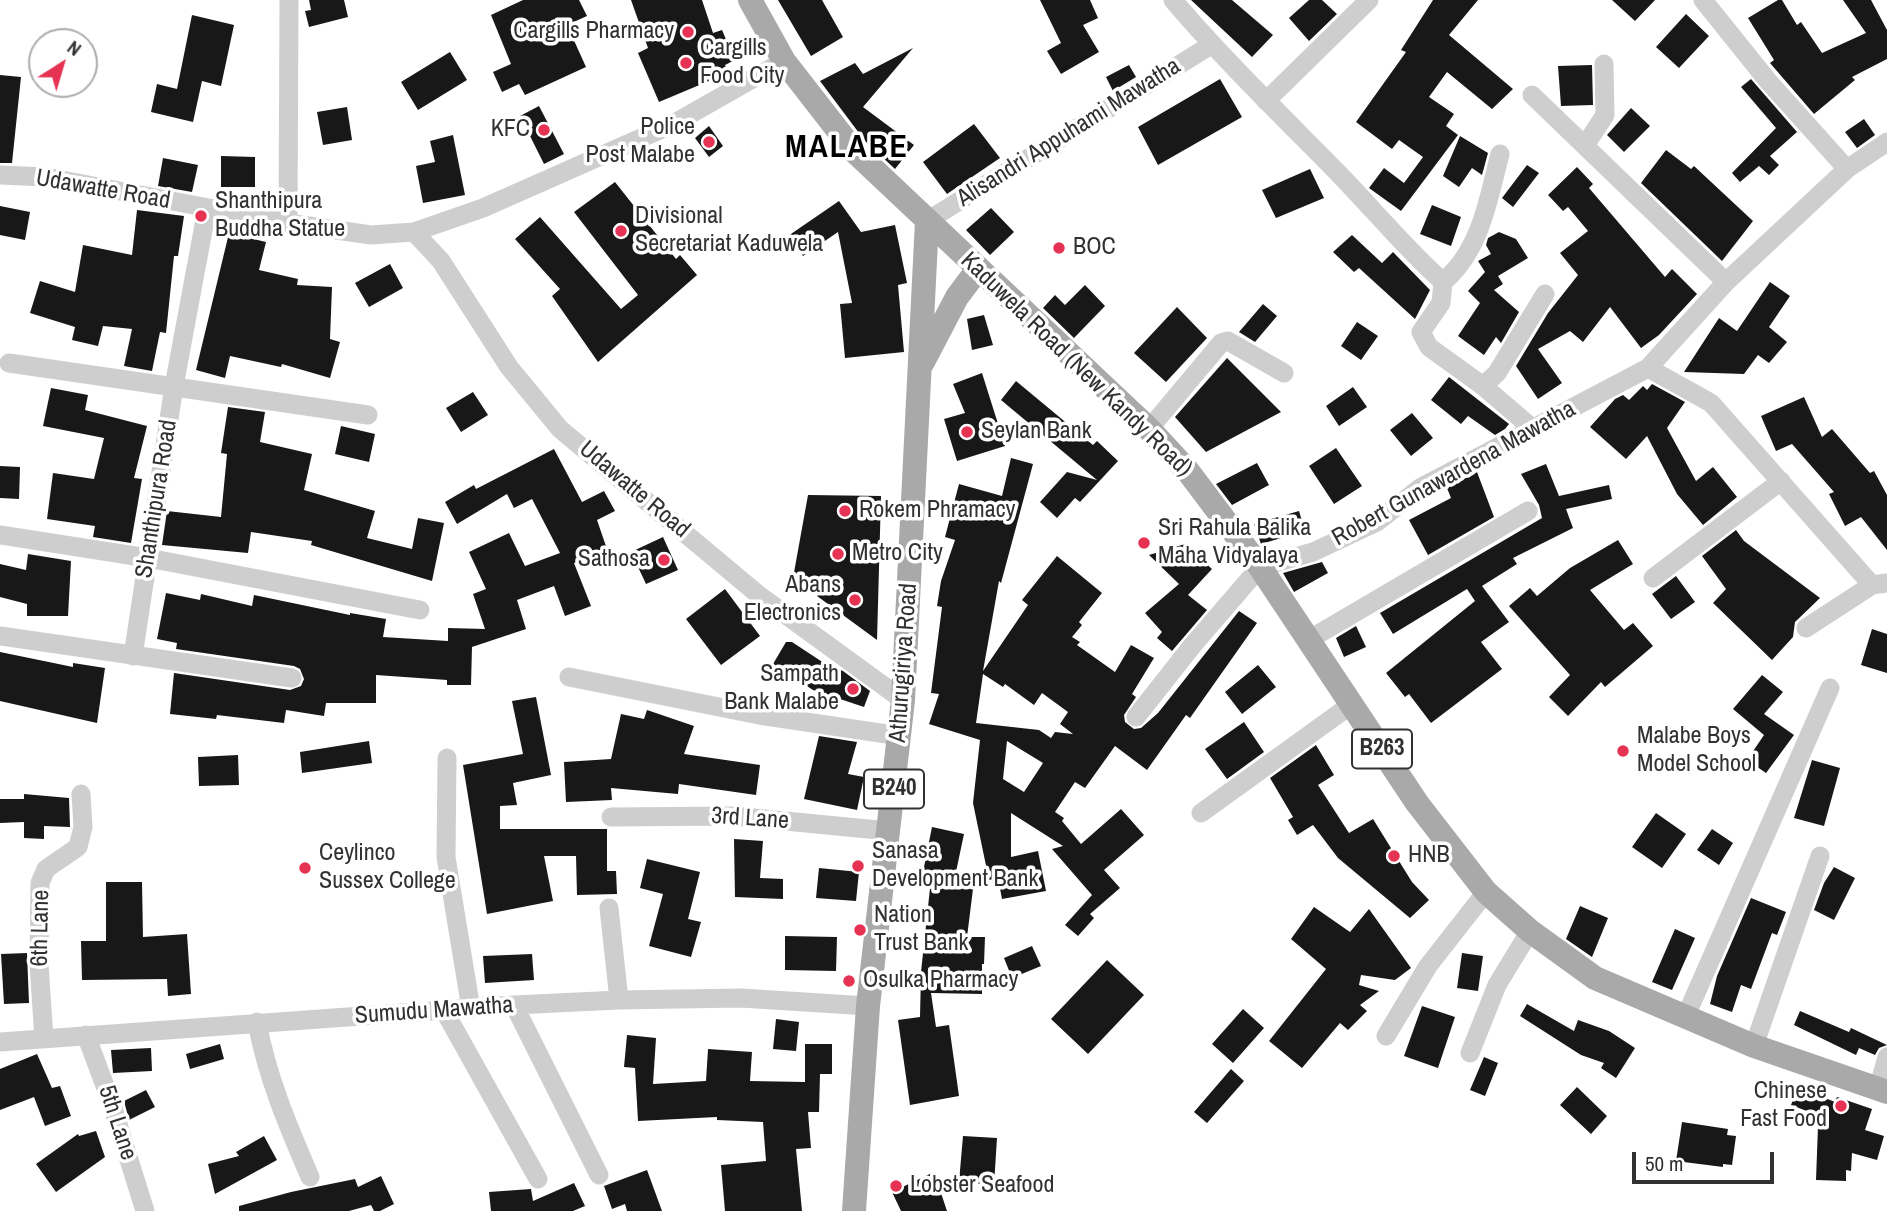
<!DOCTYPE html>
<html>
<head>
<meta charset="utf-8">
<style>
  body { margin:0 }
  #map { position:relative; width:1887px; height:1211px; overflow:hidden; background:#fff; font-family:"Archivo Narrow",sans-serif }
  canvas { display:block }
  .north { position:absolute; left:28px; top:28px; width:70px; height:70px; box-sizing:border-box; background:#fff; border:2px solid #adadad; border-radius:50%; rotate:37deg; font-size:19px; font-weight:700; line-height:28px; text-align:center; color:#313131 }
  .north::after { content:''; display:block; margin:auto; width:24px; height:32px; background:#e73353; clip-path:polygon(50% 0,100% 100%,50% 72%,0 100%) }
  .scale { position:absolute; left:1632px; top:1152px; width:142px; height:32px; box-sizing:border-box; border:4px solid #313131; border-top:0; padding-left:9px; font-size:21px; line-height:24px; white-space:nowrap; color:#313131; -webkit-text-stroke:5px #fff; paint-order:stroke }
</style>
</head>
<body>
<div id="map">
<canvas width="1887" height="1211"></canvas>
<div class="north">N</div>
<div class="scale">50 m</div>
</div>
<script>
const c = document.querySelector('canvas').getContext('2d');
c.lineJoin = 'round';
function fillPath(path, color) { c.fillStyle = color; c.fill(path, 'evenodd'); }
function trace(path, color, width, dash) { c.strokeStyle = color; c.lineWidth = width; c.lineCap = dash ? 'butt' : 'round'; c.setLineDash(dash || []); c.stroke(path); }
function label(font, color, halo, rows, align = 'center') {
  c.font = font + ' "Archivo Narrow",sans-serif'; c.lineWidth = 7; c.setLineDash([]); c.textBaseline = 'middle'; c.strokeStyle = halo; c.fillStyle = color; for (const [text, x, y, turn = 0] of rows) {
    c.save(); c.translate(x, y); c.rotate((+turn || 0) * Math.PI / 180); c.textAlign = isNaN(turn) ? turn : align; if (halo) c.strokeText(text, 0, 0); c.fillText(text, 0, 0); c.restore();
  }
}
const building = new Path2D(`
  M309,0H344L348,17L309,27L305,11L311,10Z
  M523,0H579L587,16L567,25L586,67L525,95L519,84L502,92L493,72L511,64L491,15Z
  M631,0H702L713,33L722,30L735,60L725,65L728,73L659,102L638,53L648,48Z
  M778,0H822L843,37L811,56Z
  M1040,0H1090L1098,18L1083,25L1099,52L1061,74L1047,51L1061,43Z
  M1191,0H1232L1273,35L1252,57Z
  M1309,0H1322L1337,14L1309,41L1289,18Z
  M1433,0H1478L1449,35L1513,89L1492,109L1447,72L1429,97L1454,114L1446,126L1458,135L1401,211L1369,188L1384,168L1404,183L1423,157L1399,140L1392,149L1356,122L1406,52L1401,50Z
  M1612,0H1655L1635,21Z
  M1778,0H1782L1797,25L1801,22L1822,53L1866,33L1843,0H1871L1887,30V59L1852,77L1855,80L1814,114L1770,63L1774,60L1748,18Z
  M1686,14L1709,36L1679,68L1656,47Z
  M192,15L234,25L221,86L202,81L193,122L151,112L157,84L177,89Z
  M913,48L863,107L914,145L895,169L865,141L820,81L855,63L863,74Z
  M450,52L467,80L418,110L401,82Z
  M1129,65L1136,77L1113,91L1106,77Z
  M1592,65L1593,105L1561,106L1558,66Z
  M0,75L21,77L12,163H0Z
  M1220,79L1242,117L1158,165L1138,127Z
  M1751,79L1797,132L1770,156L1779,165L1769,175L1759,166L1740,182L1732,173L1776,128L1741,87Z
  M539,106L564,154L544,164L520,116Z
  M347,107L352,140L323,145L317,112Z
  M1631,108L1650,126L1624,152L1607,135Z
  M1864,119L1875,135L1857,148L1845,132Z
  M974,124L1000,158L947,194L923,162Z
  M709,126L723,146L709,157L695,138Z
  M453,135L465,195L423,203L416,166L435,162L430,141Z
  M1460,136L1488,153L1482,175L1472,168L1459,187L1443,176Z
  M1666,150L1691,169L1694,166L1753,221L1722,261L1641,183Z
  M221,156L255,157V187H221Z
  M163,158L198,165L192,192L158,186Z
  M1527,165L1539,173L1513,207L1502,198Z
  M1577,167L1593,184L1589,188L1665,277L1672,269L1697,294L1659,335L1641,348L1610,307L1583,342L1570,331L1538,349L1562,383L1538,399L1516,366L1548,313L1578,275L1560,253L1588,231L1568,207L1563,211L1548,195Z
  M1310,169L1324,198L1276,218L1262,190Z
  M615,182L676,259L680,255L697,275L598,362L552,296L560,289L515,239L540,217L621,309L638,295L574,212Z
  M839,201L861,232L895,225L907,283L898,285L904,352L845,358L840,304L852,303L838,232L803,256L788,236Z
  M1432,205L1461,217L1451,246L1420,234Z
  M0,206L30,212L25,240L0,235Z
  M991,208L1014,232L990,255L966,230Z
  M137,210L184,216L178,256H174L166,333L160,332L152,371L124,366L132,329L103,326L98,346L72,340L75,327L30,313L40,281L75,292L83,245L132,255Z
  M1499,232L1516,239L1528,258L1498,276L1503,284L1494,290L1519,312L1501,343L1496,337L1484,355L1458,336L1480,303L1468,291L1485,272L1478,261L1491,254L1486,245L1488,238Z
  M229,233L266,242L259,270L298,279L297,285L332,287L330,339L340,342L330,378L282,364L281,367L230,356L225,378L196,370Z
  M1352,235L1382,263L1393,252L1430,290L1415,319L1359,268L1354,272L1333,252Z
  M390,264L403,288L369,307L355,283Z
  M1770,282L1790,296L1769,327L1787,342L1769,363L1758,355L1744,374L1684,372L1719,318L1737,331Z
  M1085,285L1105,306L1074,338L1043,308L1055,295L1065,305Z
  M1263,304L1277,316L1255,342L1239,332Z
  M1177,307L1207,338L1166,382L1134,353Z
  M984,315L993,345L972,350L967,319Z
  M1357,322L1378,336L1361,360L1341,346Z
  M1227,358L1281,412L1206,452L1175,417Z
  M982,373L1005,446L957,461L944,419L965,413L953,384Z
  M1449,377L1509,424L1505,429L1495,435L1468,416L1461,424L1431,400Z
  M1016,381L1093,445L1097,441L1118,461L1080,502L1075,498L1057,518L1040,502L1067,472L1097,480L1001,400Z
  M1652,384L1685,402L1667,428L1696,481L1713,467L1737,497L1703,525L1677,494L1647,436L1626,459L1590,427L1615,399L1623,395L1629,400L1643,386L1647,390Z
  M1353,387L1367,407L1339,426L1326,406Z
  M51,388L88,395L85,410L147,426L134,478L142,479L131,543L93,537L95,526L47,519L53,473L94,479L104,438L43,426Z
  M473,392L488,415L461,432L446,408Z
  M1804,397L1822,437L1832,429L1870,473L1874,471L1887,495V550L1861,517L1845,526L1829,494L1834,492L1792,444L1776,451L1761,416Z
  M228,407L265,412L260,442L312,454L304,490L375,511L367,538L412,549L418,518L444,523L432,581L311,545L312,541L251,532L248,553L162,545L167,511L221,517L227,454L221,453Z
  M1412,413L1433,438L1411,456L1390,430Z
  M341,426L375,434L369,462L335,454Z
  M1336,448L1362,486L1334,504L1309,466Z
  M554,449L582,502L604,491L615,511L597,520L608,552L574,563L591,606L565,616L554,586L517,600L526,629L472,647L471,685H447V680L376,675V703H326L324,716L286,710L284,723L217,715L216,719L170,714L174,673L290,690L301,686L304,679L300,669L294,666L176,649L177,643L157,639L166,593L200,600L201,594L252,606L254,595L350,615V613L386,619L383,637L448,641V628L485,629L473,594L486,589L469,552L509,533L525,566L560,553L532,499L514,508L507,494L457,524L445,502L474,485L476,489Z
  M1011,458L1033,464L1001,583L999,581L983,671L1028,605L1022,600L1057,556L1102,593L1079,622L1082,625L1072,637L1080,642L1077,645L1115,672L1131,645L1154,658L1132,694L1136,697L1124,715L1125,722L1134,729L1141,728L1158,713L1239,611L1257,623L1190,718L1186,715L1147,770L1115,746L1085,788L1075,782L1055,812L1064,818L1062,821L1081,844L1121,809L1144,835L1104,870L1120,888L1090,914L1094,918L1078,936L1065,925L1092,895L1052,849L1063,846L1011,813V857L1038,851L1046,891L1002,899L998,878L989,880L973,803L980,740L929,724L939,694L931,693L942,607L937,606L941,581L955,540L945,537L959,484L1002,496ZM983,674L1003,687L1005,684L1034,705L1042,693L1068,712L1060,724L1073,734L1055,732L1051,738L1039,730L976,723ZM1007,741L1043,763L1024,792L1003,779Z
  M1257,463L1269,485L1232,505L1216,484Z
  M1546,464L1559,496L1609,485L1612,499L1566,509L1573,528L1513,558L1517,564L1482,586L1509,622L1481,642L1502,669L1431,723L1409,694L1405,697L1386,673L1475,601L1467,589L1393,634L1380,613L1542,518L1539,505L1521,474Z
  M0,466L20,467L19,499L0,498Z
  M1477,472L1494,517L1428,555L1409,520L1451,498L1447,488Z
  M808,495L881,496L877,640L817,596L821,590L815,594L793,578Z
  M1299,511L1305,531L1261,544L1254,524Z
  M1736,530L1744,541L1820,598L1795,622L1793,637L1772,660L1713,603L1726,589L1702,556Z
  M663,537L678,570L646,584L631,552Z
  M1618,540L1633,564L1590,590L1624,630L1633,623L1653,646L1605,687L1601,682L1568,716L1549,697L1570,675L1509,606L1530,588L1537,596L1570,568Z
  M1185,544L1212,569L1188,595L1207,610L1172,651L1157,638L1162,632L1145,613L1179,584L1149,555Z
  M28,554L71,561L68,616H27V604L0,597V564L26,570Z
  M1322,562L1328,573L1294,592L1283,573Z
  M1676,576L1695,602L1671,619L1652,594Z
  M725,589L760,636L721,665L686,619Z
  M1356,626L1366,647L1344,657L1336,638Z
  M1872,629L1887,634V673L1861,665Z
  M786,642H792L830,667L843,671L870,691L864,707L813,690L773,664Z
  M0,652L73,667V663L105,668L97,723L0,701Z
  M1258,665L1276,687L1242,714L1225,692Z
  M1762,675L1783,692L1764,714L1794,735L1766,773L1747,760L1764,735L1733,709Z
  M536,697L551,775L513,783L517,805L500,806V829H607V871H616L617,894L577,895L576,856H544L553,901L487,914L463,765L523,754L512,701Z
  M647,710L694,726L684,754L760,765L756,795L679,784L678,794L611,788L612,800L566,802L564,762L611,759L621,714L644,719Z
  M1244,722L1264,752L1227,779L1205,749Z
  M819,736L857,742L848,774L864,777L857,810L804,799Z
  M369,741L372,763L302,773L300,752Z
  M1316,745L1334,775L1318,785L1349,833L1373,819L1412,882L1429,900L1410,918L1338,858L1313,825L1297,835L1288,820L1293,817L1270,778Z
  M238,755L239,785L199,786L198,757Z
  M1812,760L1840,768L1824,826L1794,818Z
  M24,794L69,798L70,827L44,826V839L24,838V822L0,823V799H24Z
  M1656,813L1686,834L1662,868L1632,847Z
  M932,827L964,834L953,886L973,889L967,937H985L984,964H982V994L931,993L936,1027L949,1025L959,1096L910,1105L898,1020L920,1017L921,972L931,879L922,877Z
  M1712,829L1733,843L1719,865L1697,850Z
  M734,839L763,841L760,878L783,879V899L735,897Z
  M647,859L700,872L688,919L701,922L691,957L649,946L663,894L640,888Z
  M1834,867L1855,878L1834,920L1814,910L1824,883Z
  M819,868L859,872L856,901L816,898Z
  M106,882H142L143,937L187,934L191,994L168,996L167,979L82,980L81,941H106Z
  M1751,898L1786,912L1777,935L1772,933L1751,989L1741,985L1732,1012L1710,1004L1717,976Z
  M1580,906L1608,918L1592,957L1566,939Z
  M1314,907L1350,932L1369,909L1411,968L1395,980L1361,975L1359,985L1379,991L1360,1005L1367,1011L1348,1030L1340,1023L1302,1068L1269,1041L1326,969L1291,939Z
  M1675,929L1695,938L1672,990L1652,982Z
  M785,936L837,937L836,971L785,970Z
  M1032,946L1041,966L1012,978L1004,958Z
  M27,953L29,1003L4,1004L1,954Z
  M1462,953L1483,956L1478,991L1457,988Z
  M532,954L534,980L485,983L483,956Z
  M1107,960L1144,995L1088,1054L1051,1019Z
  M1527,1004L1574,1031L1578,1020L1609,1031L1635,1048L1616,1078L1601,1068L1604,1063L1581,1055L1520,1016Z
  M1422,1006L1455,1017L1438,1068L1404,1056Z
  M1243,1009L1264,1028L1233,1063L1212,1044Z
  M1800,1011L1849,1032L1851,1028L1887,1045L1879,1048L1875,1055L1859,1048L1856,1055L1794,1025Z
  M776,1019L799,1022L796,1051L773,1049Z
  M627,1035L656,1038L653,1084L706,1081L708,1049L752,1052L750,1081L805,1082V1044H832V1074H820L819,1112H808L811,1148L796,1149L802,1211H725L721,1165L766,1161L763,1122L717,1120V1117L638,1121L635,1068L624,1067Z
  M220,1044L224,1059L190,1069L186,1054Z
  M151,1048L152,1071L113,1073L111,1050Z
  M37,1054L52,1088L60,1086L71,1116L45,1126L34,1097L0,1110V1069Z
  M1484,1057L1498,1063L1485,1096L1470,1090Z
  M1231,1069L1244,1081L1207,1123L1194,1112Z
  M1577,1087L1607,1116L1591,1134L1560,1105Z
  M1798,1087L1835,1102L1837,1097L1872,1109L1865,1130L1884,1136L1877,1160L1852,1153L1851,1171L1846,1170V1181L1816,1180L1818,1126L1808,1122L1812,1113L1791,1105Z
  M146,1090L155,1107L129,1120L124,1101Z
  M1682,1122L1728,1129L1727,1135L1736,1136L1732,1165L1723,1164V1167L1676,1161Z
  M96,1131L105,1157L56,1192L36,1164L78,1134L79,1136Z
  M264,1136L277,1160L215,1194L208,1164L239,1156L236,1152Z
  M963,1136L997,1138L994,1185L959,1182Z
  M647,1170L662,1211H627L625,1204L612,1209L604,1186Z
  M934,1172L947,1211H901L892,1192Z
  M381,1176L394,1204L380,1211H374L371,1205L349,1211H239V1206L291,1192L355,1179L358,1187Z
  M574,1183L585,1206L573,1211H491L489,1192L531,1189L533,1201Z`);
const minor = new Path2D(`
  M1173,0C1225,61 1283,117 1339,174C1374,210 1405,248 1443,282
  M1703,0L1768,81L1847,169
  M1532,95L1726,282
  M1266,101L1369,0
  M1586,144L1605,115L1604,64
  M1500,154C1488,200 1481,250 1443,282L1441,303L1421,332L1429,347L1483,386L1532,428
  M0,175L46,177L288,223L371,235L414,232L483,208L673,124L784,61
  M927,221L1211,45
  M288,223L289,0
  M414,232L441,261L509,367L560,429L760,596L903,700
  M9,363L368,415
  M1648,368L1711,403L1872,585L1887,583
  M1483,386L1497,373L1545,294
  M1149,429L1221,343L1228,341L1284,373
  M0,535L148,558L420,610
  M1653,578L1781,481
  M1806,628L1872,585
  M0,636L292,678
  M1310,639L1528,511
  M133,656L174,386L207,209
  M569,677L759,715L900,736
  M1136,717L1192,646L1260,567L1313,552L1377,522L1420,488L1648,368L1726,282L1847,169L1887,142
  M447,758L446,857L471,1009
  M1201,813L1352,704
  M611,817L733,816L889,831
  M609,908L619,1000
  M514,1005L599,1175
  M445,1012L538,1179
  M1685,1018L1830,688
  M257,1022C267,1077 288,1126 310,1177
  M86,1035L111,1102L145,1211
  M1386,1036L1428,966L1486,892
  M44,1039L39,964L40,883L46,869L78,847L83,827L81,794
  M0,1042L514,1005L619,1000L741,998L868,1006
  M1754,1046L1820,856
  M1470,1053L1497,985L1530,931
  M1878,1089L1887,1057`);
const major = new Path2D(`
  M750,0L784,61L854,151L1149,429L1187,470L1260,567L1417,803L1486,892L1530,931L1595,978L1754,1046L1887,1092
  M923,362L957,297L978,269
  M854,1211L868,1006L903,700L927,221`);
const markers = [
  [688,32,7,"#e73353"],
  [686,63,7,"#e73353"],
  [544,130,7,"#e73353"],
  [709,142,7,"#e73353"],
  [201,216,7,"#e73353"],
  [621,231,7,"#e73353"],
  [1059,248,7,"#e73353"],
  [967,432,7,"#e73353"],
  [845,511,7,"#e73353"],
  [1144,543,7,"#e73353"],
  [838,554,7,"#e73353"],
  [664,560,7,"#e73353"],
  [855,600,7,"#e73353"],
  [853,689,7,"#e73353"],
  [1623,751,7,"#e73353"],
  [1394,856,7,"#e73353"],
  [858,866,7,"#e73353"],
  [305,868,7,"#e73353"],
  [860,930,7,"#e73353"],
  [849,981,7,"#e73353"],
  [1841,1106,7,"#e73353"],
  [896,1186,7,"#e73353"]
];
const shields = [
  [1382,749,60],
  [894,789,60]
];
const shieldNames = [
  ["B263",1382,749],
  ["B240",894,789]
];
const poiNames = [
  ["Cargills Pharmacy",674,32,"right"],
  ["Cargills",700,49],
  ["Food City",700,77],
  ["Police",695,128,"right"],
  ["Post Malabe",695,156,"right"],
  ["KFC",530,130,"right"],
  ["Shanthipura",215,202],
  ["Buddha Statue",215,230],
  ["Divisional",635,217],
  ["Secretariat Kaduwela",635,245],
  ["BOC",1073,248],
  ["Seylan Bank",981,432],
  ["Rokem Phramacy",859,511],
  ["Sri Rahula Balika",1158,529],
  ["Maha Vidyalaya",1158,557],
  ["Metro City",852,554],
  ["Sathosa",650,560,"right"],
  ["Abans",841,586,"right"],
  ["Electronics",841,614,"right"],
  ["Sampath",839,675,"right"],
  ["Bank Malabe",839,703,"right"],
  ["Malabe Boys",1637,737],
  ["Model School",1637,765],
  ["Sanasa",872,852],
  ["Development Bank",872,880],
  ["Ceylinco",319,854],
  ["Sussex College",319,882],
  ["HNB",1408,856],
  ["Nation",874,916],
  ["Trust Bank",874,944],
  ["Osulka Pharmacy",863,981],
  ["Chinese",1827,1092,"right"],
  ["Fast Food",1827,1120,"right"],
  ["Lobster Seafood",910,1186]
];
const streetNames = [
  ["Alisandri Appuhami Mawatha",1069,133,-32],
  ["Udawatte Road",103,190,10],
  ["Kaduwela Road (New Kandy Road)",1076,365,44],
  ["Robert Gunawardena Mawatha",1454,474,-29],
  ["Udawatte Road",634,490,40],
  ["Shanthipura Road",157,499,-81],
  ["Athurugiriya Road",904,663,-86],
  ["3rd Lane",750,819,4],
  ["6th Lane",41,928,-89],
  ["Sumudu Mawatha",434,1011,-4],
  ["5th Lane",117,1123,72]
];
const districtNames = [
  ["MALABE",847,148]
];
fillPath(building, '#181818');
trace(minor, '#cecece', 19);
trace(major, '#a9a9a9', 24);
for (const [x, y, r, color] of markers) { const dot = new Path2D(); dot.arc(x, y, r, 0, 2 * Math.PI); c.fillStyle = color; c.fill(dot); trace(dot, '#fff', 2.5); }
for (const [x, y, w] of shields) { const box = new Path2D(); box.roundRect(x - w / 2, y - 19.5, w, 39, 5); c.fillStyle = '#fff'; c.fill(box); trace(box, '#313131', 2); }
label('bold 23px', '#313131', null, shieldNames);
label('24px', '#313131', '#fff', poiNames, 'left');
label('24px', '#313131', '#fff', streetNames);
c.letterSpacing = '2px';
label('bold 32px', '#000', '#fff', districtNames);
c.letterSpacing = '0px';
</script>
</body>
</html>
